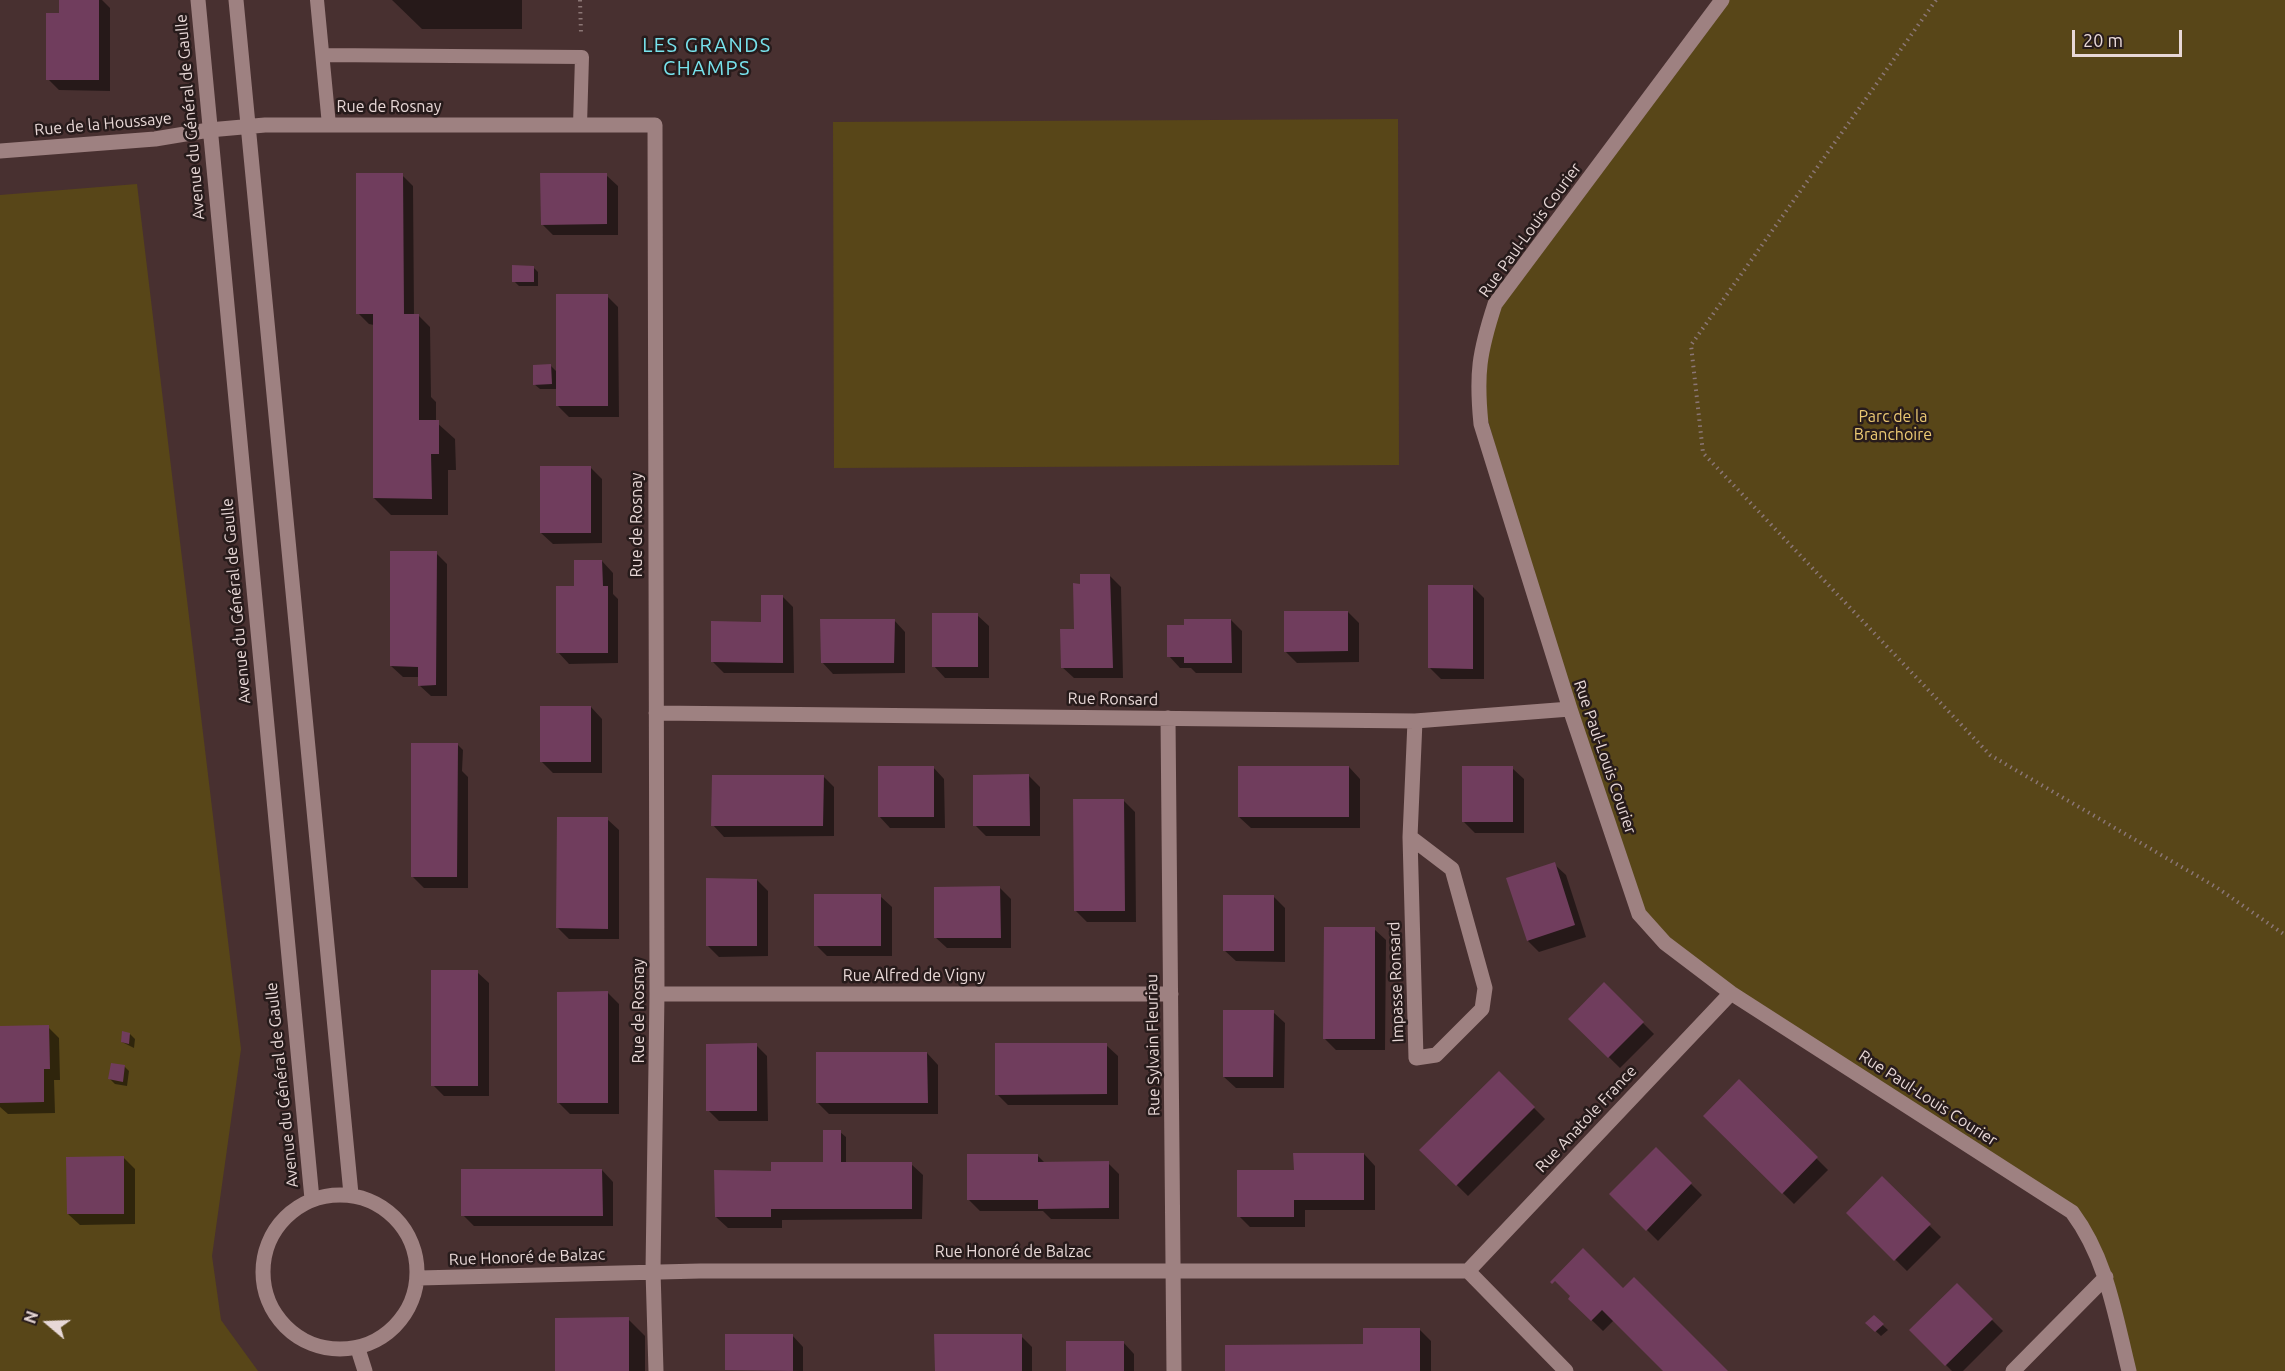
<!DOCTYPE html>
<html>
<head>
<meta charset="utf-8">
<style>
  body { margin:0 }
  #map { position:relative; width:2285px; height:1371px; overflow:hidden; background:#483030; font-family:Ubuntu,sans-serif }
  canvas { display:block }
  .north { position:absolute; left:18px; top:1293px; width:60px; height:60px; -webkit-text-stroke:4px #271b1b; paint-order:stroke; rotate:289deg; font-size:16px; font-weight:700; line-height:24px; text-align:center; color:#e8d8d7 }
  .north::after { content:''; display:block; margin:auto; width:21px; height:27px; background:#e8d8d7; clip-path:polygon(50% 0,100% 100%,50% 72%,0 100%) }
  .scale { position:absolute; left:2072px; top:30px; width:110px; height:27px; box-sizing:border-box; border:3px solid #e8d8d7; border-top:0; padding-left:8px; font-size:18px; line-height:21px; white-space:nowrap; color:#e8d8d7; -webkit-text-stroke:4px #271b1b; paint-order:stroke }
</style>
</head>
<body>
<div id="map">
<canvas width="2285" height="1371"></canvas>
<div class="north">N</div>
<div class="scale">20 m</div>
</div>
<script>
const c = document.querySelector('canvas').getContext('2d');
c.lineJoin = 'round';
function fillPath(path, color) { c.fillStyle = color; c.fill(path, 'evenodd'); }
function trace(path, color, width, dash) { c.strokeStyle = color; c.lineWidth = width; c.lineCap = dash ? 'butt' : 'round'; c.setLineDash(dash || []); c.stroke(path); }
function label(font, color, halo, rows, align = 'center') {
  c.font = font + ' Ubuntu,sans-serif'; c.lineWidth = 5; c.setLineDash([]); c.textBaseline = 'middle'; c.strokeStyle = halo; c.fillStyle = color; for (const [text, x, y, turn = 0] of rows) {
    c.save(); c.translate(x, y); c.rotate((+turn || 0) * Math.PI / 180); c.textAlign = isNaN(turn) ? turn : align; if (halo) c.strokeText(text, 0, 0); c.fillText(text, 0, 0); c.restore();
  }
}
const green = new Path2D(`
  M1722,0H2285V1371H2129L2106,1277L2072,1212L1731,993L1639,914L1570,709L1478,385L1495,304Z
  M1398,119L1399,465L834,468L833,122Z
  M137,184L241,1049L212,1256L221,1320L258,1371H0V195Z`);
const shadow = new Path2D(`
  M61,0H102L110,8V91L59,90L48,79L61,16Z
  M392,0H522V29H422Z
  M402,175L413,186L414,316H419L430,327L431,397L436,402V422L455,439L456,470H448V515H391L374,498V325L369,324L358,313Z
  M606,175L618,186V235H553L542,224Z
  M533,267L538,272V286H519L514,281Z
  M607,296L618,307L619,417H569L558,406V389H540L534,384L551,366L558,373Z
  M591,468L602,479V543L553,544L541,533Z
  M436,553L447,564V696H431L419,685V677H403L391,666Z
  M602,561L613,573V594L618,599V663L569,664L558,652L575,587Z
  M1109,575L1121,587L1123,678H1074L1062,667L1075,630L1081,585Z
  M1472,586L1484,598V679H1441L1430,668Z
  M782,596L793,607L794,673H724L713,662L763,623Z
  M1348,612L1359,623V662L1297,663L1285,651Z
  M977,615L989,626V678H945L934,666Z
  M894,620L905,632V673L833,674L822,662Z
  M1231,620L1242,631V673H1196L1191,668H1180L1169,656L1185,626Z
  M591,707L602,719V773H553L541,761Z
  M458,745L463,750L462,771L468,777V888H424L413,877Z
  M933,767L944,779L945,828H890L879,816Z
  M1349,767L1360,779V828H1251L1239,817Z
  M1512,768L1524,779V833H1475L1464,822Z
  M823,776L834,787V836L724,837L713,825Z
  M1029,776L1040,787V836H986L975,825Z
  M1124,801L1135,812L1136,922H1087L1075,910Z
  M607,819L619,830V939H569L558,928Z
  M1554,864L1566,875L1586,937L1539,952L1528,941Z
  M757,880L768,891V956L719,957L707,945Z
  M1000,888L1011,899V948H947L935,937Z
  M880,896L892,907V956H827L816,945Z
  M1273,896L1285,908V962L1236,961L1224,950Z
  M1374,929L1386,940L1385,1050H1336L1325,1039Z
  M477,972L489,983V1096H444L433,1085Z
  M1604,984L1654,1034L1620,1068L1570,1019Z
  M608,993L619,1004V1114H570L558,1102Z
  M1273,1012L1285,1023L1284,1088H1236L1224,1077Z
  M48,1027L59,1038L60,1080H54L55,1113L8,1114L0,1107V1028Z
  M130,1034L135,1039L134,1048L122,1042Z
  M756,1045L767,1056L768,1121H719L708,1110Z
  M1106,1045L1118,1056V1105H1008L997,1094Z
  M927,1053L938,1065V1114H829L818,1103Z
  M124,1066L129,1071L127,1086L115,1084L110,1079Z
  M1499,1073L1545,1119L1468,1196L1421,1150Z
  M1739,1081L1828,1170L1794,1204L1705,1116Z
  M840,1132L846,1137V1164H911L923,1175L922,1219L782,1220V1228H728L716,1217L773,1172L827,1164Z
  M1656,1149L1702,1195L1658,1241L1611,1194Z
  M1364,1154L1375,1166V1210H1305V1227H1250L1239,1216L1295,1172Z
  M1037,1155L1045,1163H1108L1119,1174V1219H1051L1043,1211H980L969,1200Z
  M123,1157L135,1169V1224L80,1225L68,1214Z
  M602,1170L613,1182V1226H474L463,1215Z
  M1882,1179L1941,1237L1907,1271L1848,1213Z
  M1957,1285L2003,1331L1963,1371H1952L1911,1330Z
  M1623,1290L1726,1371H1665L1614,1320L1603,1331L1570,1299Z
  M1874,1317L1888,1330L1881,1336L1867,1323Z
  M628,1319L645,1336V1371H557Z
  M1419,1329L1431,1341V1371H1227L1365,1346Z
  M792,1335L803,1347V1371L727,1369Z
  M1021,1336L1032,1347V1371H936Z
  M1123,1342L1134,1354V1371H1068Z`);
const building = new Path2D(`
  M59,0H99V80H46V13H59Z
  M356,173H403L404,314H419V420H439V454H431L432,499L373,498V314H356Z
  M540,173H607V224L541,225Z
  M512,265L534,266V282H512Z
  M556,294H608V406H556Z
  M551,364L552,384L533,385V365Z
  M540,466H591V533H540Z
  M390,551H437L436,685L418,686V667L390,666Z
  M574,560H602L603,586H608V653H556V586H574Z
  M1080,574H1110L1113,668H1061L1060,629H1074L1073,583L1080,584Z
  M1428,585H1473V669L1428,668Z
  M761,595H783V663L711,662V621L761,622Z
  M1284,611H1348V651L1284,652Z
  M932,613H978V667H932Z
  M820,619H895L894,663H821Z
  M1184,619H1231L1232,663H1184V657H1167V625H1184Z
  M540,706H591V762H540Z
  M411,743H458L457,877H411Z
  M878,766H934V817H878Z
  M1238,766H1349V817H1238Z
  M1462,766H1513V822H1462Z
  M1029,774L1030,826H973V775Z
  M712,775H824L823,826H711Z
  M1073,799H1124L1125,911H1074Z
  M557,817H608V929L556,928Z
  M1555,862L1575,925L1527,941L1506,878Z
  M706,878L757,879V946H706Z
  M1000,886L1001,938H934V887Z
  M814,894H881V946H814Z
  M1223,895H1274V951H1223Z
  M1324,927H1375V1039H1323Z
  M431,970H478V1086H431Z
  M1604,982L1644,1022L1608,1058L1568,1019Z
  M608,991V1103H557V992Z
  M1223,1010H1274L1273,1077H1223Z
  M49,1025L50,1069H44V1102L0,1103V1026Z
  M122,1031L130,1033L129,1044L121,1042Z
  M757,1043V1111H706V1044Z
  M995,1043H1107V1094L995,1095Z
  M816,1052H927L928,1103H816Z
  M111,1063L125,1065L123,1082L108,1079Z
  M1499,1071L1535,1107L1456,1186L1419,1150Z
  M1739,1079L1818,1157L1782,1194L1703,1116Z
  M823,1130H841V1162H912V1209H771V1217H715L714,1170L771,1171V1162H823Z
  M1656,1147L1692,1183L1646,1231L1609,1194Z
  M1293,1153H1364V1200H1294V1217H1237V1170H1294Z
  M967,1154H1038V1162L1109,1161V1208L1038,1209V1200H967Z
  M124,1156V1214H67L66,1157Z
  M461,1169H602L603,1216H461Z
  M1882,1176L1931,1224L1894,1261L1846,1213Z
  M1583,1248L1623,1288L1634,1277L1728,1371H1663L1602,1310L1591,1321L1568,1299L1570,1296L1555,1281L1552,1284L1550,1282Z
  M1957,1283L1993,1319L1945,1366L1909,1330Z
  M1874,1315L1884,1324L1875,1332L1865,1323Z
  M629,1317V1371H555V1318Z
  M1363,1328H1420V1371H1225V1345L1363,1344Z
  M725,1334H793V1371L725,1370Z
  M934,1334H1022V1371H935Z
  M1066,1341H1124V1371H1066Z`);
const path = new Path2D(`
  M580,0L581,33
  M1936,0L1691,345L1703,453L1990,755L2216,887L2285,935`);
const service = new Path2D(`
  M317,0L329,125
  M323,55L582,57L580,125`);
const minor = new Path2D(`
  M198,0L312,1199
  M236,0L351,1194
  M1722,0L1495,304C1479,353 1476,374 1481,424L1570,709L1639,914L1665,943L1731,993L2072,1212C2107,1259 2115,1315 2129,1371
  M0,151L155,139L209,130L265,125H655L657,994L653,1271L656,1371
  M656,713L1415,721L1570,709
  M1168,718L1174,1371
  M1410,837L1452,869L1485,988L1482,1009L1436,1055L1416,1058L1410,837L1415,721
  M657,994H1171
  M263 1272a77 77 0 1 1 154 0a77 77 0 1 1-154 0Z
  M1468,1271L1731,993
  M419,1278L700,1271H1468L1566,1371
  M358,1349L365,1371
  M2013,1371L2106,1277`);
const streetNames = [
  ["Rue de Rosnay",389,107],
  ["Avenue du Général de Gaulle",190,117,-95],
  ["Rue de la Houssaye",103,124,-5],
  ["Rue Paul-Louis Courier",1530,230,-54],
  ["Rue de Rosnay",637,525,-90],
  ["Avenue du Général de Gaulle",236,601,-95],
  ["Rue Ronsard",1113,699,1],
  ["Rue Paul-Louis Courier",1605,757,71],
  ["Rue Alfred de Vigny",914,976],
  ["Impasse Ronsard",1396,982,-92],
  ["Rue de Rosnay",639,1011,-90],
  ["Rue Sylvain Fleuriau",1153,1045,-91],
  ["Avenue du Général de Gaulle",282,1085,-96],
  ["Rue Paul-Louis Courier",1928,1098,33],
  ["Rue Anatole France",1586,1119,-47],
  ["Rue Honoré de Balzac",1013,1252],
  ["Rue Honoré de Balzac",527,1257,-2]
];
const parkNames = [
  ["Parc de la",1893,417],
  ["Branchoire",1893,435]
];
const quarterNames = [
  ["LES GRANDS",707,45],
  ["CHAMPS",707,68]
];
fillPath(green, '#584618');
fillPath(shadow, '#0007');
fillPath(building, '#703d5d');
trace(path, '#8b7675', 4, [1.5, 4.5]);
trace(service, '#9e8181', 14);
trace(minor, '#9e8181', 15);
label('16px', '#e8d8d7', '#271b1b', streetNames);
label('16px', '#ecc973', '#271b1b', parkNames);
c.letterSpacing = '1.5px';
label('20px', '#78e3ed', '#271b1b', quarterNames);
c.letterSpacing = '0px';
</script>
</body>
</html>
